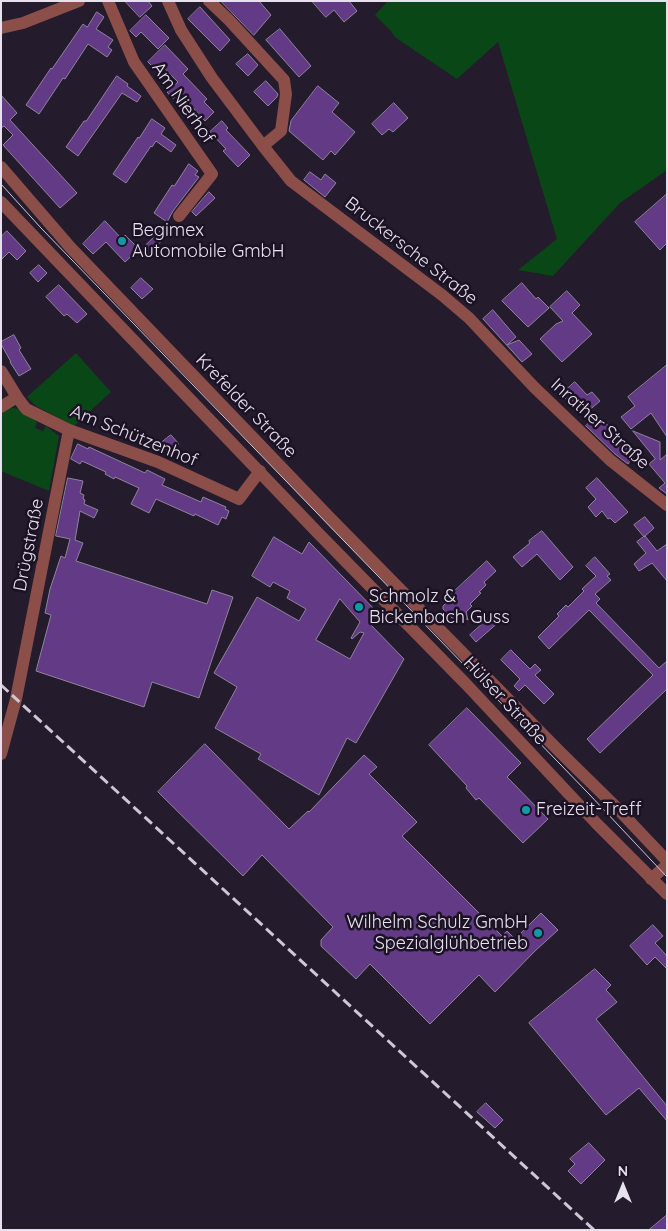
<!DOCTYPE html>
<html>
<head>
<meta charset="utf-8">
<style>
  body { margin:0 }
  #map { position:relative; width:668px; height:1231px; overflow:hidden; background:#241b2d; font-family:Quicksand,sans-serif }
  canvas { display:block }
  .frame { position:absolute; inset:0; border:2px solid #e7e1ee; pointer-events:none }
  .north { position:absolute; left:598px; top:1161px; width:50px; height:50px; -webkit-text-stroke:4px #1b1223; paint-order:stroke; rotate:0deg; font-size:14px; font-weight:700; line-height:20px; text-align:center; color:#e7e1ee }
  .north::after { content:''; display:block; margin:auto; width:18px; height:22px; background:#e7e1ee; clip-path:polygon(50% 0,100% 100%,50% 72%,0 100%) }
</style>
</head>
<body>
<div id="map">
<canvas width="668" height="1231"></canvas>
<div class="frame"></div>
<div class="north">N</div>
</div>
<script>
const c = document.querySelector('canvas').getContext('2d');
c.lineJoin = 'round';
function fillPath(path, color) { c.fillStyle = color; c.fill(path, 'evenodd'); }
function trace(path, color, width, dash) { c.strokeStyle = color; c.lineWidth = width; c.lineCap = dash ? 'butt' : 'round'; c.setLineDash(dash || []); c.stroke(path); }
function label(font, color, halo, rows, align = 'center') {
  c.font = font + ' Quicksand,sans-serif'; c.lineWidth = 5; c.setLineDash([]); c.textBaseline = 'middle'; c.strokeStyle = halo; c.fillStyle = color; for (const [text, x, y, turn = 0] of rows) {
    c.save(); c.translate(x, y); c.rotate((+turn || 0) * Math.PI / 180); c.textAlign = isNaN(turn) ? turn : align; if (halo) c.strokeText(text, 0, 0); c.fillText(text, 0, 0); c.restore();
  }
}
const green = new Path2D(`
  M388,1H667V170L620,203L553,276L518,270L557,239L498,42L457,79L396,38L390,30L375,15Z
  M76,353L111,392L74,426L36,406L27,397Z
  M11,408L21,409L37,422L35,428L43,431L46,426L59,436L49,491L1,471V414Z`);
const building = new Path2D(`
  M125,1H148L152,6L140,17Z
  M221,1H259L271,15L254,35Z
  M312,1H349L357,11L344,22L334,10L326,17Z
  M200,7L230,40L220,51L188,19Z
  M97,12L104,17L96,29L113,40L108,47L112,50L107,57L88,44L65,79L63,78L39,114L26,105L51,68L52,69L83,24L87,27Z
  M146,15L169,38L158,49L141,32L136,37L130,31Z
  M280,29L311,66L299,77L266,40Z
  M165,45L188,69L183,74L207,99L204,102L214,112L205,121L179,93L173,99L167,92L178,82L159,63L154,68L148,62Z
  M248,54L258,65L248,76L236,64Z
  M117,76L128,84L127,86L141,96L137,102L122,93L78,156L66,147L84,121H86Z
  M266,81L278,94L277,97L268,106L254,92Z
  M318,86L339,103L332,112L355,132L335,155L331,151L323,160L289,131L291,121Z
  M1,95L17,113L10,120L77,193L60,208L3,145L13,135L4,126L1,128Z
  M394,103L408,118L393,132L389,129L382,135L372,124Z
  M152,119L165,128L161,134L176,145L171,152L156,141L152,147L151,146L126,183L113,174L138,137L139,138Z
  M222,121L228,128L226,130L250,155L238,167L223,151L226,149L210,132Z
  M189,164L198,171L195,175L199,177L173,211L167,222L154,213L172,185L174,186Z
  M310,172L321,180L325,174L336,183L325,197L304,180Z
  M209,192L215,198L196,216L192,212Z
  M667,194V243L660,250L635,222Z
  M105,221L122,239L125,235L139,249L125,262L106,242L93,254L83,244Z
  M168,224L173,230L147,255L142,249Z
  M7,231L26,251L17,260L9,252L1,260V237Z
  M39,265L47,273L38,282L30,273Z
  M141,278L153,289L142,299L131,288Z
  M522,283L536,299L538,297L549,308L528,327L502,301Z
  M59,285L87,314L77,323L67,314L64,316L46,297Z
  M567,291L580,305L572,313L592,334L562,362L540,339L556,324L563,321L550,307Z
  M493,310L516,337L507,345L519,340L532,354L522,362L483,319Z
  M14,335L21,348L19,350L31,369L19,376L10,362H11L1,344V342Z
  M667,365V437L651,413L631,429L621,417L635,406L628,397Z
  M575,382L587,395L592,392L600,401L586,413L578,405L575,408L562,395L567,390V389Z
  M597,415L636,452L628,464L615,454L586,426Z
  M633,431L660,442V460L667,454V494L659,488L665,483L649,464L655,459Z
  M171,435L179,444L169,453L161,443Z
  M78,444L88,449L89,447L145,473L147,470L165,479L162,485L201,502L203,497L226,507L225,509L229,511L226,519L222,517L218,525L195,514L194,516L156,499L149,513L131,504L139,488L115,477L114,479L105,474L106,472L82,461L80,464L71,459Z
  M68,478L83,481L80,493L84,495L83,499L85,500L84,504L98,510L94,518L80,511L75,540L83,543L76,561L207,604L212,590L233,597L199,698L152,682L144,707L36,671L51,615L45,613L50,589L61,556L65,558L70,539L56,536Z
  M597,478L628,512L615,523L610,518L608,519L602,511L596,517L588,507L596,499L586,488Z
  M645,517L654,528L644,537L634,525Z
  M542,531L573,567L560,580L537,554L522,567L513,557L530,543L529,541Z
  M645,536L657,551L667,544V581L652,563L639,571L634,564L646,553L637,542Z
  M274,537L302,554L309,542L379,614L369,623L404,659L356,743L347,738L319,795L258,759L261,754L215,728L237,687L214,673L257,597L299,621L306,609L287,598L290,591L273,582L270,587L252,576ZM340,599L360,622L351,638L352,639L360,632L364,633L350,659L316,640Z
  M595,557L610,574L607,576L611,580L595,594L600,599L596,603L659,668L667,661V689L600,753L587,739L653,675L589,610L549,649L538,637L559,616L557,614L566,605L568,607L584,591L582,589L596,576L586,566Z
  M487,561L496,571L484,582L486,585L479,592L481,593L470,604L472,606L466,612L468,620L460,615L456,618H452L443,609V606L447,602L445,600Z
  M495,613L501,620L476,642L470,635Z
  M511,650L530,669L535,664L541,670L535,675L554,694L544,704L525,685L519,691L514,686L520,679L501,660Z
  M467,708L521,763L507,777L548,819L523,843L479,798L476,800L466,788L467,786L429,745Z
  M205,744L289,829L308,811L309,812L364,755L377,767L369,774L417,822L402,836L502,936L507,931L515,939L541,913L558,930L535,951L495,992L479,975L430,1024L370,964L356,979L321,946V940L333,927L262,855L243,876L158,792Z
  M653,925L663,936L655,943L667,956V969L655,957L647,965L630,946Z
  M595,969L611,985L606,990L617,1002L596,1019L667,1106V1121L639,1088L606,1115L529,1023Z
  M486,1103L503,1120L495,1128L477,1112Z
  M589,1143L605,1160L581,1184L568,1171L575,1164L570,1159Z
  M667,1215V1230H649Z`);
const minor = new Path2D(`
  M108,1L134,62L212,174L179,216
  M168,1L181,30L212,78L263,146L291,181L442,295L469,318L534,387L610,460L667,505
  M209,1L229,20L284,80L286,94L281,131L263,146
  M1,28L23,23L79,1
  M1,167L70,247L328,516L560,752L616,807L667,861
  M1,202L317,532L466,684L597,824L667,894
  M1,371L17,397L26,409L69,430L158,462L239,499L260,471
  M1,407L17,397
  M1,754L16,699L69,430
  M651,879L667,865`);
const tram = new Path2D(`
  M1,184L41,228L589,794L667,877`);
const rail = new Path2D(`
  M1,685L594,1230`);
const markers = [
  [122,241,5,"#0f9aa8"],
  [359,607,5,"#0f9aa8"],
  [526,810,5,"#0f9aa8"],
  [538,933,5,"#0f9aa8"]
];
const streetNames = [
  ["Am Nierhof",183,103,55],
  ["Bruckersche Straße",411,251,38],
  ["Krefelder Straße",246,406,46],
  ["Inrather Straße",600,424,42],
  ["Am Schützenhof",134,436,22],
  ["Drügstraße",29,545,-79],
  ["Hülser Straße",505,701,47]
];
const poiNames = [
  ["Begimex",132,231],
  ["Automobile GmbH",132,252],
  ["Schmolz &",369,597],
  ["Bickenbach Guss",369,618],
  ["Freizeit-Treff",536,810],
  ["Wilhelm Schulz GmbH",528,923,"right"],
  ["Spezialglühbetrieb",528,944,"right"]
];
fillPath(green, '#0a4717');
fillPath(building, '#623a85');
trace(building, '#8f849b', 1);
trace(minor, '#8b4e49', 12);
trace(tram, '#cec8d5', 1);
trace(rail, '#cec8d5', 3, [10, 5]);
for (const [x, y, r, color] of markers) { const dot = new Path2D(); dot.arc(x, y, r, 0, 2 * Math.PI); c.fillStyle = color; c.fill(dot); trace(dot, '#1b1223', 2); }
label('18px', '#e7e1ee', '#1b1223', streetNames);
label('18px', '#e7e1ee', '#1b1223', poiNames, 'left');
</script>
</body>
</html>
